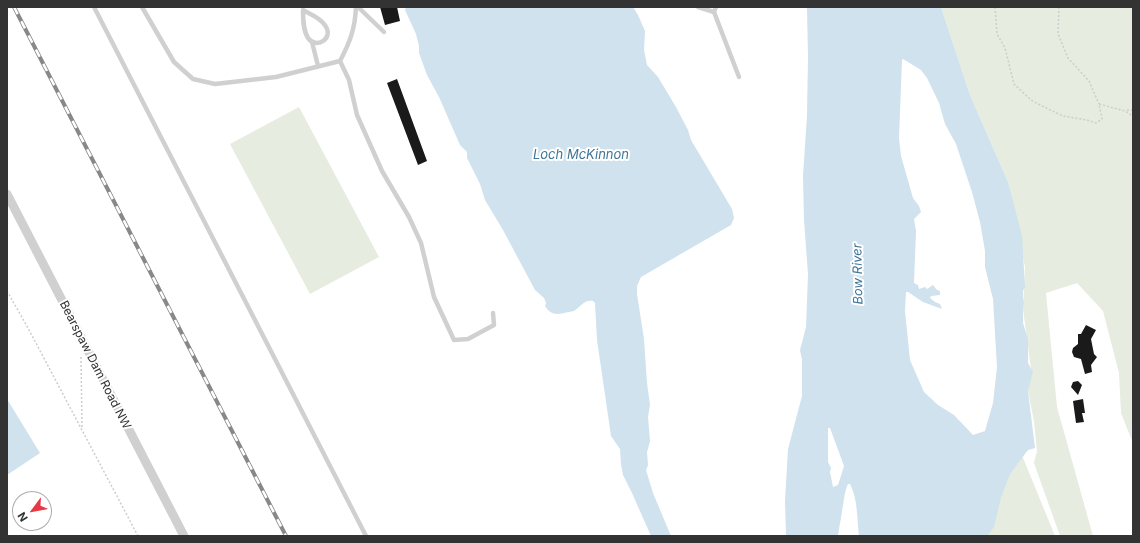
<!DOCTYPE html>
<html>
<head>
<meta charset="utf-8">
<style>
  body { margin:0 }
  #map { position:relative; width:1140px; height:543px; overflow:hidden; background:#fff; font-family:Inter,sans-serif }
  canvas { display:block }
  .frame { position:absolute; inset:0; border:8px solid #333; pointer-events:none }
  .north { position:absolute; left:12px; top:491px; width:40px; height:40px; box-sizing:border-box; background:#fff; border:1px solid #adadad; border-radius:50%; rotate:238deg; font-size:11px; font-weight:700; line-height:16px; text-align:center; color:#333 }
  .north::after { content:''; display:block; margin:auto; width:14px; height:18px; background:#e63946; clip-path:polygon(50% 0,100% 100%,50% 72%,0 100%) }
</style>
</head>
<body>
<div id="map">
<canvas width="1140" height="543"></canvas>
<div class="frame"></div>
<div class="north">N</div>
</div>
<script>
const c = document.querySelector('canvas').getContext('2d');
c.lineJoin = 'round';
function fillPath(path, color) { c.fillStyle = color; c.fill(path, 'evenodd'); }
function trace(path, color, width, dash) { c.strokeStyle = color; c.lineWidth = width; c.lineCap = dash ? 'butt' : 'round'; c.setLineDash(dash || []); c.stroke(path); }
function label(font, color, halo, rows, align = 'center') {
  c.font = font + ' Inter,sans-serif'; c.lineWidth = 4; c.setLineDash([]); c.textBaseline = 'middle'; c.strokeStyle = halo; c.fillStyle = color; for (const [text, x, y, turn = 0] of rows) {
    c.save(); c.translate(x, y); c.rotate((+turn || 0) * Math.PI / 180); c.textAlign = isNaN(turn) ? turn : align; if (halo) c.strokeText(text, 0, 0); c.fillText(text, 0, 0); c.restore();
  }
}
const green = new Path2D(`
  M941,7H1133V443L1121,413L1119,373L1103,311L1077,283L1046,293L1057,407L1093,536H1060L1034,463L1037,451L1034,421L1028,391L1031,369L1023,309L1025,267L1008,182L970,95Z
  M299,107L379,257L310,294L230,144Z
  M1019,448L1055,536H981Z`);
const water = new Path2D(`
  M406,7H633L638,15L645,31L644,50L647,65L658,77L676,107L688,130L691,140L732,209L734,218L731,225L641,277L637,286V294L644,339L647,383L650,405L648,417L650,441L647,452L648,465L646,470L653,493L671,536H651L632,493L623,475L621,464L620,449L611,436L609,422L597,340L595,303L593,301C585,299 580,307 574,311C571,312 567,312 564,313C555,315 550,314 545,306L546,303L544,298L535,290L503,230L485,200L480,184L467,158V152L460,145L439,97L427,75L419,53V46L416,34L405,10Z
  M807,7H941L970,95L1008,182L1022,236L1025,287L1023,291V298L1024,302L1023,309V323L1028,339V363L1033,372L1028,391L1035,448L1028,450L1010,474L1001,497L994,527L987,536H859C857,520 858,499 850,484H848C844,493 844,501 842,511C841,519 839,527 838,536H786L785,501L788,449L802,396V360L800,350L806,327L808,274L804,220L803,176L807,116L808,57ZM903,59L921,70L927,78L939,103L945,124L956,144L972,192L980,222L985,251V267L993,299L997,367L993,403L985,431L973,435L954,415L938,405L924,392L910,360L905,311L906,292H908L923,302L942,309L940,304L935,302L930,298L931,296L940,295V291L937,290L933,285L927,289L925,287L919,289L918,285L914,283L916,231L914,219L921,212L919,206L913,198L901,156L899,138L902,60ZM828,428H830L844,466L838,485L833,487L830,472L831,468L828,462Z
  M7,399L40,453L7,475Z`);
const building = new Path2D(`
  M380,7H397L400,21L385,25Z
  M397,79L427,161L418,165L387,83Z
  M1086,325L1096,330L1091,339L1094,354L1097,357L1091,365L1092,372L1085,374L1081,359L1074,357L1072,352L1073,348L1078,344V334H1081Z
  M1078,381L1082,385L1078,395L1071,387L1073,382Z
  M1083,399L1085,413H1082L1084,422L1076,423L1073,401Z`);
const path = new Path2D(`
  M995,7L997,34L1005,48L1014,84L1031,100L1042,106L1063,116L1087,120L1096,123L1102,119L1099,104L1125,111L1133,116
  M1059,7L1058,34L1068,58L1089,81L1099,104
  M1127,110H1133
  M7,291L28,328L138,536
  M81,357L82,427`);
const lane = new Path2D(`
  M94,7L366,536
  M142,7L174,62L193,79L215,84L276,77L340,61C350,42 355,29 356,7
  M358,7L384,32
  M698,7L714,12L716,7
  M303,10C310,14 319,17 324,24C336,38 316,50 308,38C303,30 303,19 303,10Z
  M714,12L739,77
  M312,42L318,66
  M340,61L349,80L357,115L382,171L409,217L421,243L434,297L454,340L468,339L494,325L493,313`);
const street = new Path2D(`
  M7,194L184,536`);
const rail = new Path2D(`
  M14,7L286,536`);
const streetNames = [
  ["Bearspaw Dam Road NW",95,365,63]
];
const waterNames = [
  ["Loch McKinnon",581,155],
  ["Bow River",858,274,-91]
];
fillPath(green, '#e6ecdf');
fillPath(water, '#cfe2ee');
fillPath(building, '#1a1a1a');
trace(path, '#cdcdcd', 1.5, [2, 2]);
trace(lane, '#d0d0d0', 4.5);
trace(street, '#d0d0d0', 9);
trace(rail, '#888', 4);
trace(rail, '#fff', 2.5, [8]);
label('12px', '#333', '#fff', streetNames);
label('italic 13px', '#3f7597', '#fff', waterNames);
</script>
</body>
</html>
